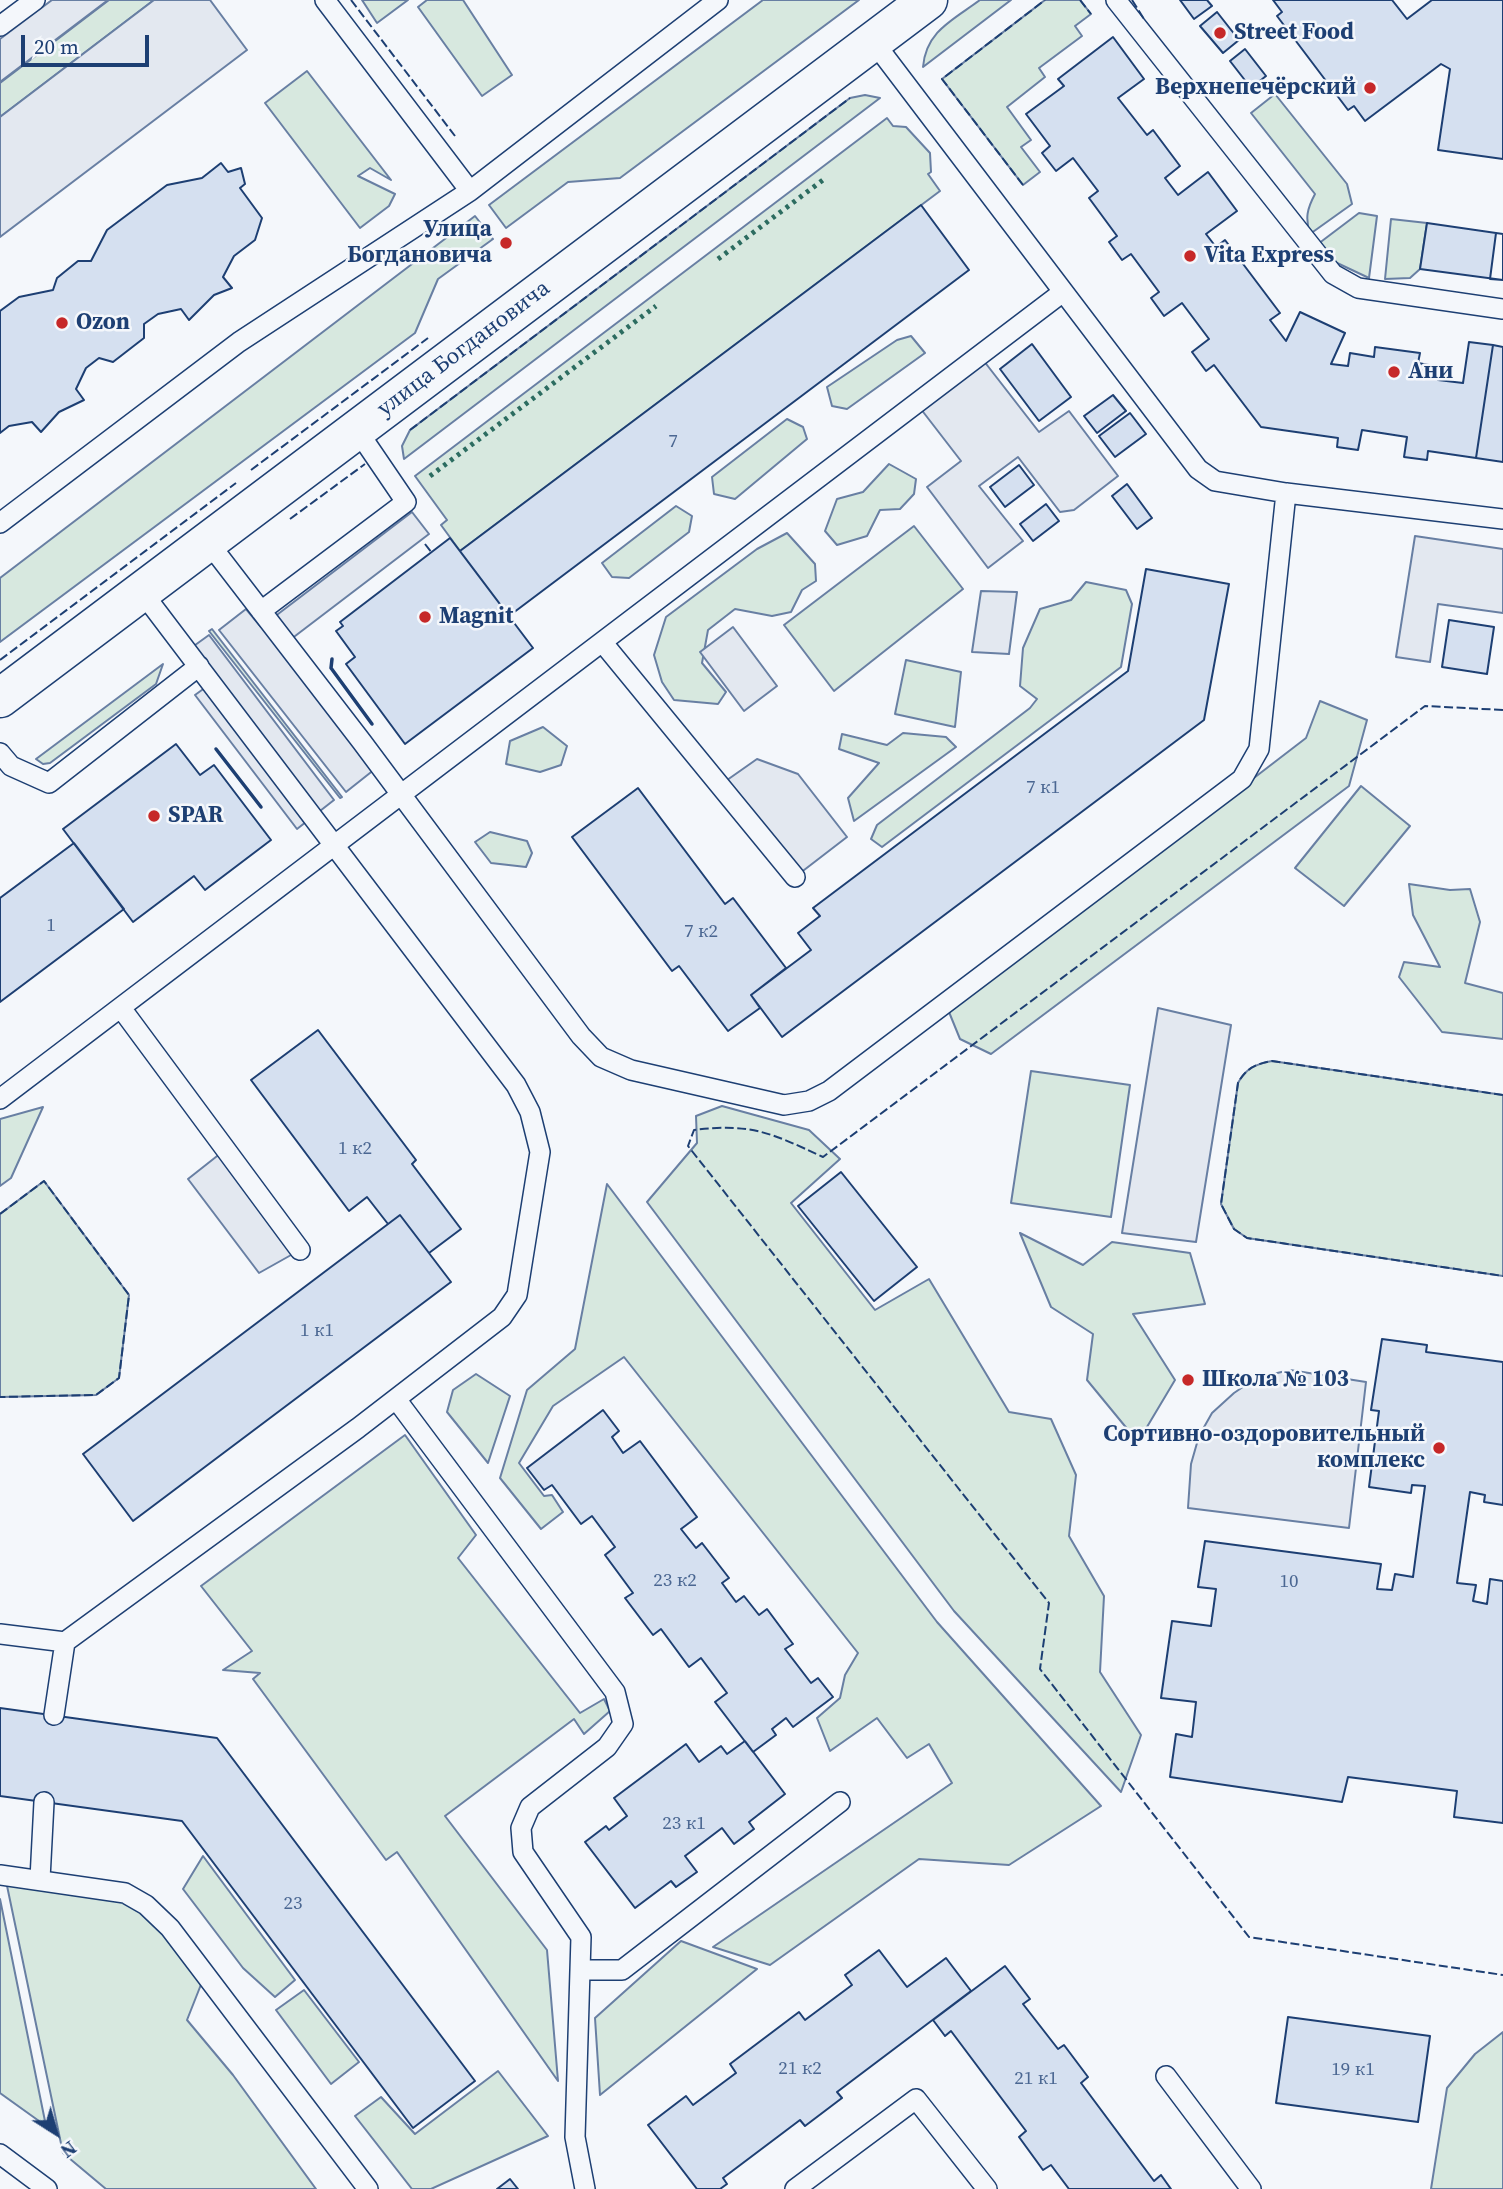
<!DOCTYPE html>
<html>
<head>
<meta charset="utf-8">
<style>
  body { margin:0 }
  #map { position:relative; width:1503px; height:2189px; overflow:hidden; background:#f4f7fb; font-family:"Source Serif 4",serif }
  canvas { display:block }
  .north { position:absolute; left:21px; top:2098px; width:70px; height:70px; -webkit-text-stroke:5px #f4f7fb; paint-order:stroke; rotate:143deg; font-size:19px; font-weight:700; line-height:28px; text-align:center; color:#1d3f73 }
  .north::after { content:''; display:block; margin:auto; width:24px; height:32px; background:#1d3f73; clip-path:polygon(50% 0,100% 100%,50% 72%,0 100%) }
  .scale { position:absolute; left:21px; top:35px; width:128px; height:32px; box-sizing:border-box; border:4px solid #1d3f73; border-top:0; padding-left:9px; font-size:21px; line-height:24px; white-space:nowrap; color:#1d3f73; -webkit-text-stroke:5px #f4f7fb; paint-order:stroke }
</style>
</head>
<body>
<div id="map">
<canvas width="1503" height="2189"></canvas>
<div class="north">N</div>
<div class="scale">20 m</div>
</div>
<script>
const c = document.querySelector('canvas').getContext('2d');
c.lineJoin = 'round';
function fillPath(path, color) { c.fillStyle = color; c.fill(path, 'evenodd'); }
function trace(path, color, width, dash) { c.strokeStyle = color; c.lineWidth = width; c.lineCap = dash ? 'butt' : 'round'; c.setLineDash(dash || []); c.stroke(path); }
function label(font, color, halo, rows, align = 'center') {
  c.font = font + ' "Source Serif 4",serif'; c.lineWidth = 5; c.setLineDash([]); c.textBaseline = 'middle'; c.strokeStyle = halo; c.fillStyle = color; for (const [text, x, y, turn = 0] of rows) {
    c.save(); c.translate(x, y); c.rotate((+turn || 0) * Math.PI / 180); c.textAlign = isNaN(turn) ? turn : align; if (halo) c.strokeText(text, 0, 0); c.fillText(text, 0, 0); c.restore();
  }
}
const green = new Path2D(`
  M109,0H154L0,117V83Z
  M362,0H408L377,23Z
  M427,0H463L512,75L482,96L418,7Z
  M763,0H859L620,178L568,182L506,228L489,205Z
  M980,0H1011L923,67C926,31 953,20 980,0Z
  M1045,0H1080L1091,14L1075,26L1082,36L1039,68L1045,77L1007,107L1031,140L1021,147L1040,172L1023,185L942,79Z
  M307,71L391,180L370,168L358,176L395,194L389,206L360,228L265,103Z
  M1275,94L1347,184L1352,204L1310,234C1305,218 1307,209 1315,194L1251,113Z
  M865,95L880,98L404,459L402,446L410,430L850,98Z
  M887,118L893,126L906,127L930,153L931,172L928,174L940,191L460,551L441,525L447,520L415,476Z
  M1359,213L1377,216L1369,278L1335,262L1318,244Z
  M475,216L493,239L438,279L415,333L0,642V578Z
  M1391,219L1427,223L1420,269L1410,278L1385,279Z
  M911,336L925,353L847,409L832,406L827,387L897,340Z
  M787,419L803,427L807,439L735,499L714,494L712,477Z
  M889,464L916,479L914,494L900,509L880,510L867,536L837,545L825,531L837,499L863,492Z
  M676,506L692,516L689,532L629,578L612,577L602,563Z
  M914,526L963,589L834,691L784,625Z
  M787,533L815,564L816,581L802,590L791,612L772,616L735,609L708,630L702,663L726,692L718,704L674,700L662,682L654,655L666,617L757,549Z
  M1086,582L1126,590L1132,604L1121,667L882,847L871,839L877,825L1030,708L1037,699L1020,686L1023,648L1040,609L1071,600Z
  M212,629L342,797L340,798L209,631Z
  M906,660L961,672L955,727L895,714Z
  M163,664L156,684L50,763L43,764L36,759Z
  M1320,701L1367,720L1349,786L991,1054L960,1039L949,1012L1306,738Z
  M543,727L567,746L561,765L540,772L506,764L510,741Z
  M903,733L946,737L956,747L854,821L848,798L879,763L839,749L842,734L887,745Z
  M1361,786L1410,826L1344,906L1295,868Z
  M490,832L527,841L532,853L526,867L491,863L475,842Z
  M1409,884L1450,890L1470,889L1480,922L1465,983L1503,993V1039L1442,1032L1399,977L1404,962L1440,967L1413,915Z
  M1272,1061L1503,1095V1276L1247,1238L1234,1229L1221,1204L1238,1083C1246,1068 1256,1064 1272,1061Z
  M1031,1071L1130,1085L1111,1217L1011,1203Z
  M722,1106L809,1130L840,1159L791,1203L875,1310L929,1279L1009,1412L1051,1419L1076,1475L1069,1536L1104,1596L1100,1672L1141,1735L1121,1792L954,1611L647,1202L697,1143L696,1116Z
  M43,1107L11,1178L0,1186V1119Z
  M44,1181L129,1295L119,1378L96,1395L0,1397V1214Z
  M607,1184L937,1622L1101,1806L1009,1865L919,1859L770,1965L713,1947L952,1783L929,1744L907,1758L877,1718L830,1751L817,1718L840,1698L845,1675L858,1653L624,1357L553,1406L519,1463L544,1496L552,1495L563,1512L541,1529L500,1478L527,1390L575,1349Z
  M1020,1233L1083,1265L1112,1242L1190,1253L1205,1304L1133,1314L1175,1380L1138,1442L1087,1380L1093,1334L1051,1307Z
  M476,1374L510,1396L488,1463L447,1412L453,1390Z
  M405,1435L476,1535L458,1558L580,1713L604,1699L610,1711L584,1734L574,1719L445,1816L547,1950L558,2081L397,1852L386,1860L253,1679L260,1673L223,1670L252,1651L201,1586Z
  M203,1856L295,1980L275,1997L243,1968L183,1889Z
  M6,1881L112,1896L147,1915L202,1982L187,2020L233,2075L316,2189H106L63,2153Z
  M0,1899L46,2126L0,2093Z
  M681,1941L757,1969L600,2095L595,2018Z
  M304,1990L359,2062L331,2084L276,2010Z
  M1503,2032V2189H1431L1447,2088L1475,2054Z
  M498,2071L548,2136L431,2189H412L355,2116L381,2097L415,2134Z`);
const parking = new Path2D(`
  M52,0H108L0,82V39Z
  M154,0H210L247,50L0,237V117Z
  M980,356L1039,432L1069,411L1118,476L1074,510L1060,512L1018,457L979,486L1023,541L988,568L927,487L961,461L917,404Z
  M412,512L429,534L282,646L375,769L346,792L219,630L246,609L261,627Z
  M1415,536L1503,549V613L1438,604L1430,662L1396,657Z
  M981,591L1017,592L1009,654L972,652Z
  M733,627L777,686L744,711L700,652Z
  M209,635L334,800L297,829L195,695L217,679L191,648Z
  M757,759L798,774L847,837L795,877L720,785Z
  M1158,1008L1231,1025L1196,1242L1122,1233Z
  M226,1149L300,1250L259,1273L188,1179Z
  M1290,1370L1366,1382L1349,1528L1188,1508L1191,1464L1199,1436L1212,1413L1234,1393L1256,1378Z`);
const building = new Path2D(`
  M1180,0H1207L1212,6L1194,19Z
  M1273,0H1392L1407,19L1432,0H1503V159L1438,150L1450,69L1441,64L1365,121L1354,106L1348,110L1277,16L1282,12Z
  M1217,12L1239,40L1223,53L1200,26Z
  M1113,37L1144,79L1118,98L1147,135L1153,130L1180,166L1165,178L1178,195L1208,172L1237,211L1206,234L1216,247L1225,240L1280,313L1270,320L1286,341L1300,312L1345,333L1331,364L1348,366L1350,353L1374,357L1375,347L1420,353L1418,363L1440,367L1438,380L1463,383L1469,342L1493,345L1476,458L1428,451L1427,460L1404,457L1407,437L1362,430L1358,450L1337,447L1338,438L1261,427L1214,365L1206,371L1192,352L1209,339L1182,303L1164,316L1151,298L1159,292L1131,254L1122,260L1109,242L1117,236L1089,198L1098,191L1073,158L1056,171L1042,153L1050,146L1026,114L1064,86L1058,79Z
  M1245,49L1266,76L1251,88L1230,61Z
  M221,163L228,172L241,168L245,184L240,188L262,218L255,240L234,256L223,277L232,288L214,295L189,320L181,309L158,314L144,324V338L113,362L99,358L86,368L76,389L84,400L59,412L41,432L32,422L9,426L0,433V311L19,297L53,290L57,278L78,261H91L107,230L167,185L202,178Z
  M921,205L969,270L509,616L460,551Z
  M1427,223L1503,234V280L1420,269Z
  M1496,233L1503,234V280L1490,279Z
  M1032,344L1071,397L1039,421L1000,369Z
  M1493,345L1503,347V462L1476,458Z
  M1113,395L1126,411L1097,433L1084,416Z
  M1130,413L1146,434L1115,457L1099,436Z
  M1019,465L1034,485L1005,507L990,487Z
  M1127,484L1152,518L1137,529L1112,496Z
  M1046,504L1059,521L1033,541L1020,524Z
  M450,538L533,648L405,744L346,664L355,657L336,631L343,626L340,622Z
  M1146,569L1229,584L1204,720L782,1037L751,995L811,950L798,933L820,916L813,908L1128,671Z
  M1449,620L1494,627L1487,674L1442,667Z
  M176,744L200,775L214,765L271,840L205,890L194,876L133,922L63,829Z
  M638,788L725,904L733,898L786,968L751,995L760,1008L728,1031L679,966L672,971L572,837Z
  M74,843L124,909L0,1002V898Z
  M318,1030L416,1160L412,1164L461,1229L429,1253L400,1215L388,1224L367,1197L349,1211L251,1080Z
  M841,1172L917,1267L874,1301L798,1206Z
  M400,1215L451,1282L133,1521L83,1454Z
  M1382,1339L1427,1345L1426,1352L1503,1362V1505L1484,1502L1485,1495L1470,1492L1457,1583L1476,1585L1473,1601L1487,1604L1490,1579L1503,1581V1823L1454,1817L1457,1791L1348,1777L1342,1802L1170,1777L1176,1734L1192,1737L1196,1702L1161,1698L1172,1621L1211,1626L1216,1589L1198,1587L1205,1541L1381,1564L1377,1589L1392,1590L1395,1574L1413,1577L1425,1486L1412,1485L1411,1493L1369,1487L1379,1411L1371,1410Z
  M603,1410L619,1431L612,1437L623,1453L640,1441L697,1517L681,1529L696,1548L702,1543L729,1578L722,1583L736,1602L744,1596L759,1615L767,1609L793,1644L785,1649L811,1683L818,1678L833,1697L793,1727L786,1718L772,1729L776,1735L753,1752L715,1702L727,1693L701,1658L689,1667L661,1629L653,1635L625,1598L633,1593L605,1555L615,1547L592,1516L581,1524L552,1485L544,1490L527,1468Z
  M0,1708L217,1738L475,2081L413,2128L182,1821L0,1796Z
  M745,1741L785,1794L749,1822L754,1829L734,1844L722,1828L685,1856L697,1872L676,1887L671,1881L635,1908L585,1842L606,1826L609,1830L627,1816L614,1798L686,1744L699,1762L721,1746L727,1754Z
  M879,1950L907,1987L946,1958L971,1991L837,2092L842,2098L805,2126L800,2120L723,2178L727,2184L720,2189H697L648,2125L686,2096L693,2105L736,2073L730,2064L799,2012L805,2020L852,1985L845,1975Z
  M1005,1966L1030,1999L1023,2004L1058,2049L1064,2045L1088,2077L1081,2083L1154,2181L1161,2175L1171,2189H1069L1051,2165L1043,2170L1019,2137L1026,2131L951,2031L945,2036L933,2020Z
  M1288,2017L1430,2036L1418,2122L1276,2103Z
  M510,2179L518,2189H497Z`);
const lane = new Path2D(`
  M1116,0L1333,274L1358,288L1503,309
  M0,26L35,0
  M873,41L1198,469L1215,481L1286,493L1503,519
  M470,191L718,0
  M0,523L239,342L470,191L325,0
  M208,542L362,742L581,1036L601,1057L631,1070L784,1105L809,1101L829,1091L1242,779L1259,749L1286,493
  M261,611L406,502L357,430
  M603,643L795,877
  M0,753L11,766L49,783L199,666
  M121,1008L300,1250
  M0,1099L1063,292
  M396,1399L615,1692L623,1724L607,1747L530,1807L521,1828L523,1852L581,1937L575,2137L585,2189
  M0,1634L65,1642L358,1428L502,1317L517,1295L540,1152L530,1112L516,1085L142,592
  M54,1715L65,1642
  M0,1875L125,1893L146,1905L170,1928L368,2189
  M40,1879L44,1802
  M580,1970H622L840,1802
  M1166,2076L1251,2189
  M0,2154L47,2189
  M795,2189L916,2099L987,2189`);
const secondary = new Path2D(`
  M0,698L928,0`);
const hedge = new Path2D(`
  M718,259L823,180
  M430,476L656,306`);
const fence = new Path2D(`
  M351,0L455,136
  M1080,0L1091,14
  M1132,0L1144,19
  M1023,185L942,79L1045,0
  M410,430L850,98
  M251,470L428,338
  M290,519L365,464
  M425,544L432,553
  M0,660L236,483
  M1503,710L1425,706L823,1157C771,1133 752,1123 694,1130L688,1146L1049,1603L1040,1669L1249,1937L1503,1975
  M1503,1095L1272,1061C1256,1064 1246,1068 1238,1083L1221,1204L1234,1229L1247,1238L1503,1276
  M0,1214L44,1181L129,1295L119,1378L96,1395L0,1397`);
const wall = new Path2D(`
  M332,659L331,668L372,724
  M216,749L261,807`);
const markers = [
  [1220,33,7,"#c62828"],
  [1370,88,7,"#c62828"],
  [506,243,7,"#c62828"],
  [1190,256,7,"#c62828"],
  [62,323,7,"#c62828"],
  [1394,372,7,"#c62828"],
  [425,617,7,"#c62828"],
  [154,816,7,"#c62828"],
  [1188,1380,7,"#c62828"],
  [1439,1448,7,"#c62828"]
];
const numberNames = [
  ["7",673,442],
  ["7 к1",1043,788],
  ["1",51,926],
  ["7 к2",701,932],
  ["1 к2",355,1149],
  ["1 к1",317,1331],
  ["23 к2",675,1581],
  ["10",1289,1582],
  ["23 к1",684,1824],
  ["23",293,1904],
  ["21 к2",800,2069],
  ["19 к1",1353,2070],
  ["21 к1",1036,2079]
];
const poiNames = [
  ["Street Food",1234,33],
  ["Верхнепечёрский",1356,88,"right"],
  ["Улица",492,230,"right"],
  ["Богдановича",492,256,"right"],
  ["Vita Express",1204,256],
  ["Ozon",76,323],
  ["Ани",1408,372],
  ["Magnit",439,617],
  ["SPAR",168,816],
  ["Школа № 103",1202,1380],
  ["Сортивно-оздоровительный",1425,1435,"right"],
  ["комплекс",1425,1461,"right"]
];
const streetNames = [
  ["улица Богдановича",464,349,-37]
];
fillPath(green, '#d7e8df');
trace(green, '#687fa3', 2);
fillPath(parking, '#e3e8f0');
trace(parking, '#687fa3', 2);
fillPath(building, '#d5e0f0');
trace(building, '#1d3f73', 2);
trace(lane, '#1d3f73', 22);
trace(secondary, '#1d3f73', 41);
trace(lane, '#f4f7fb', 19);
trace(secondary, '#f4f7fb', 38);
trace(hedge, '#2c6c60', 5, [3.5, 5]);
trace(fence, '#1d3f73', 2, [9, 3.5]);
trace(wall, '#1d3f73', 3.5);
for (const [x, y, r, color] of markers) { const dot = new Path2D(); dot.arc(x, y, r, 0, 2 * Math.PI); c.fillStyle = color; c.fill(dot); trace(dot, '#f4f7fb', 2.5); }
label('19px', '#4b6792', null, numberNames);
label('bold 23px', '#1d3f73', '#f4f7fb', poiNames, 'left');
label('23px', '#1d3f73', '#f4f7fb', streetNames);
</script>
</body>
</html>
